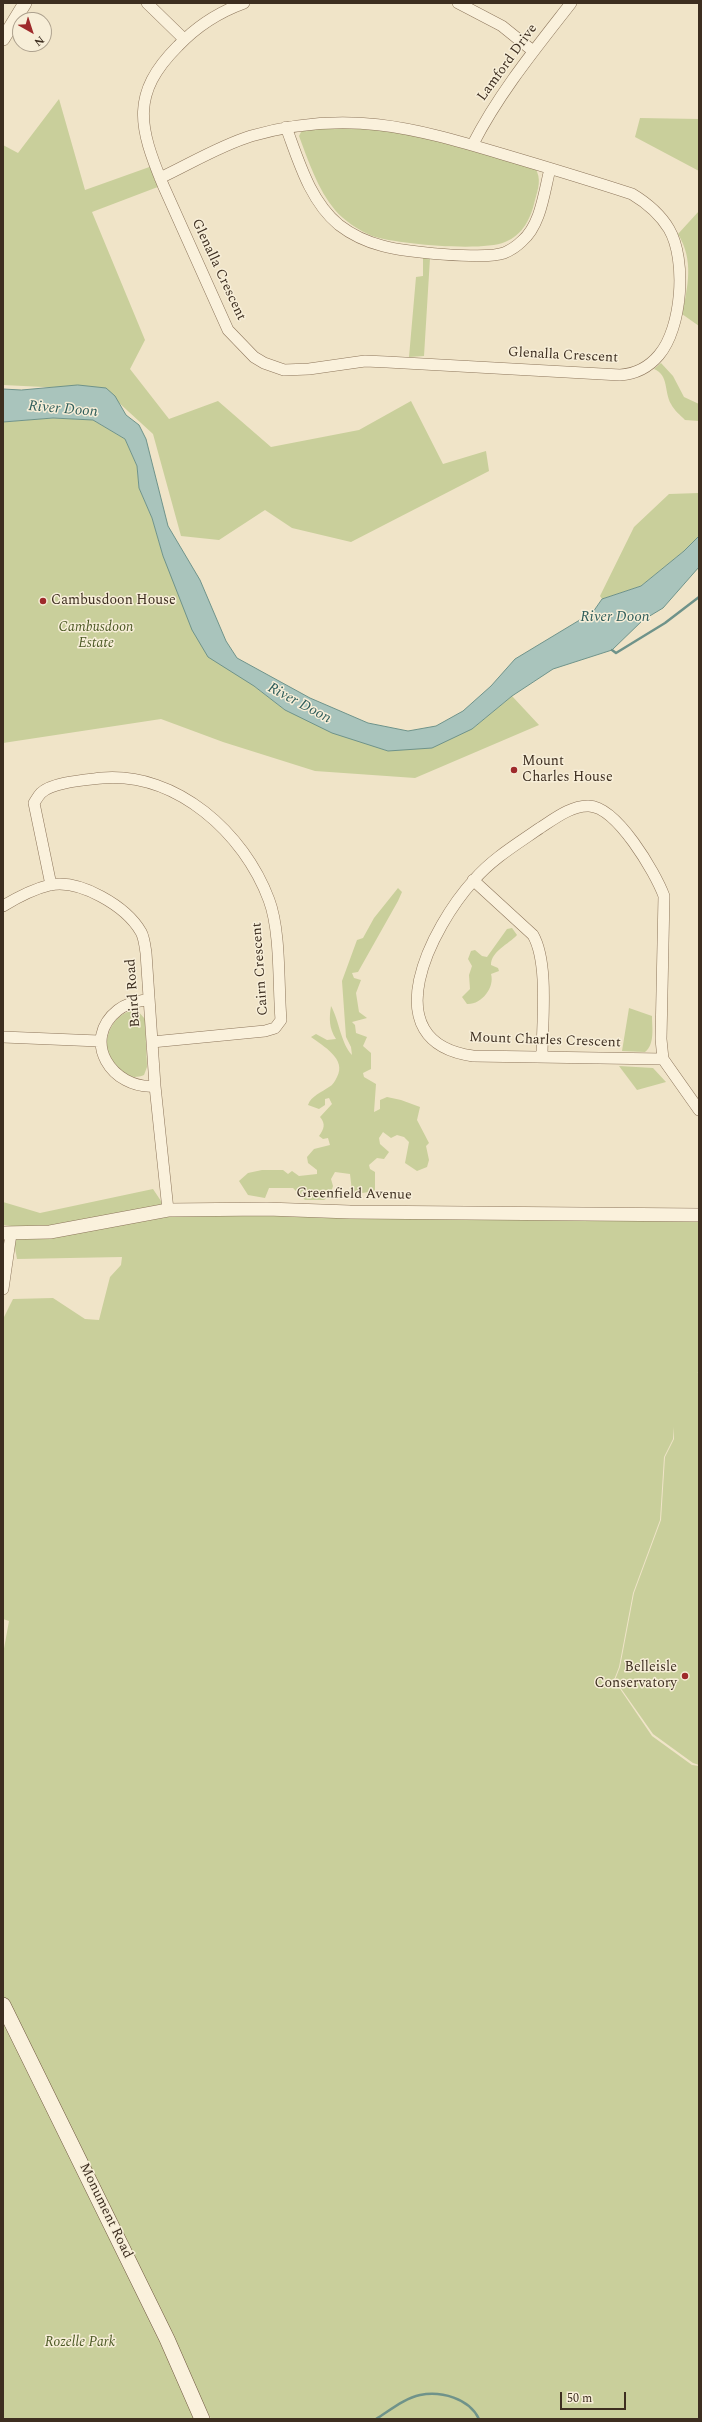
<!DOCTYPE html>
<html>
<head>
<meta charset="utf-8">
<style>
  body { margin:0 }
  #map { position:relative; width:702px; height:2422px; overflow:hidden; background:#f0e4c8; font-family:Spectral,serif }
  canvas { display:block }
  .frame { position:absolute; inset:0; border:4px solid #3d2e20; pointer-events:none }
  .north { position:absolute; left:12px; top:12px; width:40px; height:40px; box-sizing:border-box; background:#f7eed8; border:1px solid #ada18e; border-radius:50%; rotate:141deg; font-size:11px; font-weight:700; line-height:16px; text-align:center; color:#3d2e20 }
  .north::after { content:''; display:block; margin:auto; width:14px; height:18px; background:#9e2a2b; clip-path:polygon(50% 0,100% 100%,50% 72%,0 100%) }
  .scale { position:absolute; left:560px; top:2392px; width:66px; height:18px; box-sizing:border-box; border:2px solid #3d2e20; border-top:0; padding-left:5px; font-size:12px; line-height:14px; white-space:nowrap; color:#3d2e20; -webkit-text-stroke:3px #f7eed8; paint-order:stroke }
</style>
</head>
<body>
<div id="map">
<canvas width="702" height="2422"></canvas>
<div class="frame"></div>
<div class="north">N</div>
<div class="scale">50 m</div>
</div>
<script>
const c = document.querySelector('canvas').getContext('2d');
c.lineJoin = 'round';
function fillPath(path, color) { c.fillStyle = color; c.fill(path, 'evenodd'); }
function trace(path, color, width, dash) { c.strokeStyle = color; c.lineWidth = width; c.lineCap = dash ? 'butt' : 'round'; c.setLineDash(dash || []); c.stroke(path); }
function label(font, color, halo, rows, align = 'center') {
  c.font = font + ' Spectral,serif'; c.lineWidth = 3; c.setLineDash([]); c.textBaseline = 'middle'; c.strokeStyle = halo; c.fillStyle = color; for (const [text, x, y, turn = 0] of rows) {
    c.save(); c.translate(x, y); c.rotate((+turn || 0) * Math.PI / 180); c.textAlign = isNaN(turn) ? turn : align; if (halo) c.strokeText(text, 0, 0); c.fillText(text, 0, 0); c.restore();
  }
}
const green = new Path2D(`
  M59,99L85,190L155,165L163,185L92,212L145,340L130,369L169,419L218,401L271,447L359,430L411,401L443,464L486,451L489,471L351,542L292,528L265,510L219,540L181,536L153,434L105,390L3,385V145L18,153Z
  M640,118L699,119V171L635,137Z
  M342,121L441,140L535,168C542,179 538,189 535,200C531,218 523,235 505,242C482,252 396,244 372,236C360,231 343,220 335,210C318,190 308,160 299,136L301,132L307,128Z
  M699,211V326L682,314C688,286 694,260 678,234Z
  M423,258H430L424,356L409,357L416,277L423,276Z
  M661,363L673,376L684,397L699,404V421L685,420C680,415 674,410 671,404C664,392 669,375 654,369Z
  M53,418L93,420L125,439L137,466L139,488L152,518L163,556L254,686L285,710L388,751L472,729L512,696L539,725L415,778L315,771L223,742L161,719L3,743V422Z
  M699,493V536L684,551L641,586L602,599L600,596L634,527L669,494Z
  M398,888L402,892L398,901L358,972L352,973L354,978L361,980L356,993L359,1012L367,1018L352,1022L355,1025L356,1033L367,1037L363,1046L371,1053V1069L363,1073L364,1077L376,1084L374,1112L380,1109V1100L387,1097L401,1100L420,1107L417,1120L429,1143L426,1146L429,1160L427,1167L417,1171L405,1163L409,1142L404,1137L397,1135L391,1138L383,1132L379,1138L380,1144L389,1152L384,1159L377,1158L369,1165L370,1169L375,1172V1191L356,1194L352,1191L350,1174L335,1172L331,1179L333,1186L330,1196L324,1200H305L293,1188H269L265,1198L248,1195L239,1181L248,1173L262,1170H283L288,1174L292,1171L299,1176L317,1174V1170L308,1163L307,1157L314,1149L330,1145L328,1138L323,1139L319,1136C324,1129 326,1124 320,1117L332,1104L329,1098L325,1099V1105L319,1109L308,1105C311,1096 322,1092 329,1087C333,1085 335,1081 337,1077C347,1059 323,1046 311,1037L316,1034L327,1040L336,1039C329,1028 329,1019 331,1006C339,1020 341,1044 352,1055L351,1047L346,1037L342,981L357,940L363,938L374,918Z
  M512,928L517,935C509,944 491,951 491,965L498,968L499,971L491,974C495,988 481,1005 467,1004L462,997L470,989L469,975L472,966L468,959L471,951L475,950L482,956L487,957L507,929Z
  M629,1008L652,1016C652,1028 655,1044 645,1052L622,1051Z
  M136,1009L145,1019L147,1067L144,1075C124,1083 115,1065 106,1050C107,1030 114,1014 136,1009Z
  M619,1066L653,1068L666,1082L637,1090Z
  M153,1189L169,1213L699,1215V1372L697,1373H699V1765L693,1763L653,1734L615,1680L620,1667L634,1593L661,1520L665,1457L674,1439V1427L673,1439L664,1457L660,1520L633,1593L619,1667L614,1680L652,1736L692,1765L699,1766V2419H211L3,2002V1654L9,1621L3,1619V1319L13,1299L53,1298L85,1319L99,1320L110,1277L121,1265L122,1257L17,1259L11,1226L3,1225V1202L40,1213Z
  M3,2010L199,2419H3Z`);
const water = new Path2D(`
  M78,385L106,388L115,396L126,415L139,425L146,439L168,526L200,580L226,641L237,658L310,698L368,723L408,731L436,726L463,711L491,686L515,659L593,612L602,599L641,586L684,551L699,536V567L663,608L643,620L612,650L553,669L512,696L472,729L432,748L388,751L332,733L285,710L254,686L208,657L192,630L163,556L152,518L139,488L137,466L125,439L93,420L53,418L3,422V389L21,390Z`);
const stream = new Path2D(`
  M612,650L616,653L665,623L699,597
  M376,2419C389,2411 405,2398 420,2395C441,2391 469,2398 479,2419`);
const minor = new Path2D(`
  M147,3L184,39
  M458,3L502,26L533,51
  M286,127C299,162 310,201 339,225C352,235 367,242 383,246C405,252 484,260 504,253C511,250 517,246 522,241C541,225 544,192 550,169
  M473,144C499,93 536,48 571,3
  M160,178C190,164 219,146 251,136C345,109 412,127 502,154C546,167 589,180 632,194C647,203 660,214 669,229C687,260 682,328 659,355C649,367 635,374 620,375L387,362L365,361L309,369L284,370L264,363L254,357L228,330L163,185C139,127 130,94 178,46C197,26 219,12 244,3
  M473,880L533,935C549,963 542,1023 542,1057
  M51,885L34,803C36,800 38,796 41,793C52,782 86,780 102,778C177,772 244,833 269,900C281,932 278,985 281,1020L275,1028L265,1031L152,1042
  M3,906C18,897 33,889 50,885C80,879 126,906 141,932C144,937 145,946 146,953L155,1086L168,1210
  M149,999C138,1002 128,1002 118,1010C80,1040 112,1090 155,1086
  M3,1037L99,1041
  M663,1059L473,1056C371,1042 432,926 474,880C492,859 517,844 540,828C554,819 572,805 589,806C617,807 655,872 664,896L661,1039L663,1059L699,1110
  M3,1289L11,1234`);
const tertiary = new Path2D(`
  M3,39L25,3
  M3,1233L50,1232L168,1210L267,1209L350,1212L699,1215`);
const secondary = new Path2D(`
  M3,2005L167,2339L202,2419`);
const markers = [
  [43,601,4,"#9e2a2b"],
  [514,770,4,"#9e2a2b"],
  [685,1676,4,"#9e2a2b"]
];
const streetNames = [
  ["Lamford Drive",508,63,-54],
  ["Glenalla Crescent",218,270,65],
  ["Glenalla Crescent",563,356,3],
  ["Cairn Crescent",261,969,-94],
  ["Baird Road",134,993,-94],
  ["Mount Charles Crescent",545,1041,2],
  ["Greenfield Avenue",354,1195,1],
  ["Monument Road",105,2211,64]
];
const poiNames = [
  ["Cambusdoon House",51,601],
  ["Mount",522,762],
  ["Charles House",522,778],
  ["Belleisle",677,1668,"right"],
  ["Conservatory",677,1684,"right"]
];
const parkNames = [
  ["Cambusdoon",96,628],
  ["Estate",96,644],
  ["Rozelle Park",80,2343]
];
const waterNames = [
  ["River Doon",63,410,5],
  ["River Doon",615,618],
  ["River Doon",299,704,28]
];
fillPath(green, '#c9cf9b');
fillPath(water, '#a9c4bc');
trace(water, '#6f938a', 1);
trace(stream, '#6f938a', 2.5);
trace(minor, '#8d765c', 12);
trace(tertiary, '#8d765c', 14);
trace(secondary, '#6f573f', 16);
trace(minor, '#faf1dc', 11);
trace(tertiary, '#faf1dc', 13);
trace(secondary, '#faf1dc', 15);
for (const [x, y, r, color] of markers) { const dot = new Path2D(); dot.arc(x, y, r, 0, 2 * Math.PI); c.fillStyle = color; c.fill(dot); trace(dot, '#f7eed8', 1.5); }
label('14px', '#3d2e20', '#f7eed8', streetNames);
label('14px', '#3d2e20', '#f7eed8', poiNames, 'left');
label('italic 14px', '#4d5a26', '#f7eed8', parkNames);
label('italic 15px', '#2f5d5a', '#f7eed8', waterNames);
</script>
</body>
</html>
